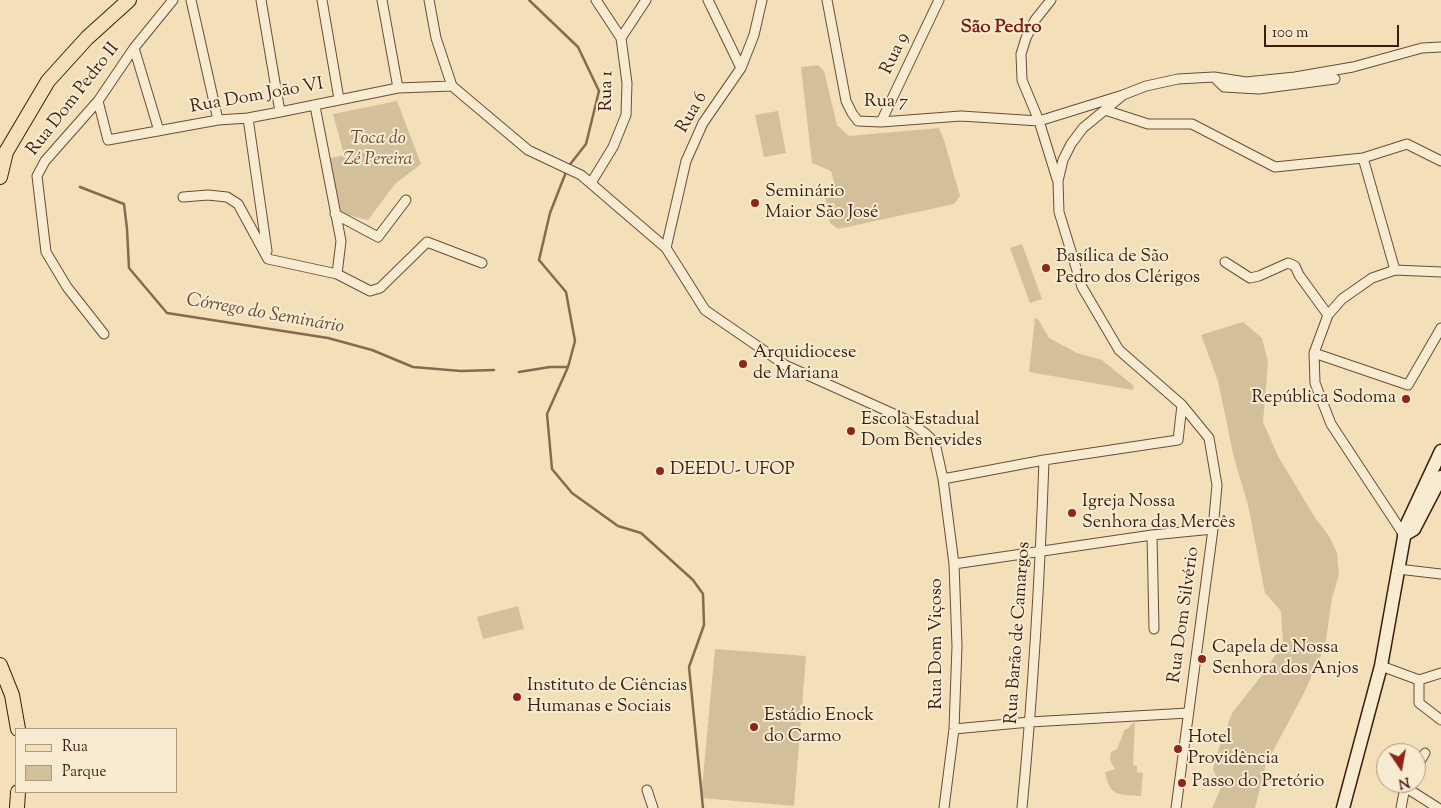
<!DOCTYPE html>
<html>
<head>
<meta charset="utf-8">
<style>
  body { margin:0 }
  #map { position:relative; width:1441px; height:808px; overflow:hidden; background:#f3e0b8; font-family:"Sorts Mill Goudy",serif }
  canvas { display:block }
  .legend { position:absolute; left:15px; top:728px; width:162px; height:65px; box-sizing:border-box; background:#f7ebd1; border:1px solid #ad9883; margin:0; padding:6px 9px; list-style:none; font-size:15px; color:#3d1c0e }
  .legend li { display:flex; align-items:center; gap:10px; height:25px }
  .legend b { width:25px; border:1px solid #ad9883 }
  .north { position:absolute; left:1376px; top:743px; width:50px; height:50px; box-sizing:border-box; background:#f7ebd1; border:1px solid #ad9883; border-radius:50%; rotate:168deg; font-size:14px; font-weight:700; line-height:20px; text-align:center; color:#3d1c0e }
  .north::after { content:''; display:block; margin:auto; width:18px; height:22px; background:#8f2418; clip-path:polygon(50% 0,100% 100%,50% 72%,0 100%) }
  .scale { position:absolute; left:1264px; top:25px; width:135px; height:22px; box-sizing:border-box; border:2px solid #3d1c0e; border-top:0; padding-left:6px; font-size:15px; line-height:18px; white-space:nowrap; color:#3d1c0e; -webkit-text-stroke:4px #f7ebd1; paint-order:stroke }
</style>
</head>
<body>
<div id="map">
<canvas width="1441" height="808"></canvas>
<ul class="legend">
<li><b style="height:6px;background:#f3e0b8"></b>Rua</li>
<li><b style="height:14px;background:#d4bf9b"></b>Parque</li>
</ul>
<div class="north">N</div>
<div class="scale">100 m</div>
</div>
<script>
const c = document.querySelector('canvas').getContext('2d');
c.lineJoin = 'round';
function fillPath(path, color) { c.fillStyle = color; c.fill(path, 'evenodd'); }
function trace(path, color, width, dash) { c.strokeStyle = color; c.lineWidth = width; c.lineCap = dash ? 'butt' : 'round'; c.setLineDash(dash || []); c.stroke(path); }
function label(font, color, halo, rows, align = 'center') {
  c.font = font + ' "Sorts Mill Goudy",serif'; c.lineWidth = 4; c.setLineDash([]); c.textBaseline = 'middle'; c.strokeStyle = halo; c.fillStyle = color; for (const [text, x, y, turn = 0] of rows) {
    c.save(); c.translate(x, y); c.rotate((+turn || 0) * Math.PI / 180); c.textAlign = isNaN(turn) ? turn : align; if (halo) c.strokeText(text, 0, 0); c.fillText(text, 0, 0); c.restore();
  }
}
const green = new Path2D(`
  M818,65L824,71L837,125L849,136L939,128L944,140L960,196L954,204L838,229L830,223L825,196L835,186L831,171L812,163L801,67Z
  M397,101L421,164L395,184L368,220L331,211L323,160L344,155L333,114Z
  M778,111L786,153L764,157L755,115Z
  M1022,244L1042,299L1030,303L1010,248Z
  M1035,318L1038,319L1049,338L1077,353L1102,360L1134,386L1133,390L1029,372Z
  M1243,322L1262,338L1268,362L1263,422L1279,458L1316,519L1329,536L1337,553L1339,575L1332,598L1325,647L1303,695L1266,764L1255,808H1212L1221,788L1213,769L1219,748L1232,713L1259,679L1283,644L1281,611L1265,593L1248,505L1234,458L1218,381L1201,335Z
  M518,606L524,629L483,639L477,617Z
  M715,649L806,656L794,806L701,798Z
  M1135,722L1133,765L1137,766V772L1143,773L1141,796C1119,794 1110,798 1105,772L1115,769C1111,763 1109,760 1111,752L1117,749L1125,729H1127Z`);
const stream = new Path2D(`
  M529,0L578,47L599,91L586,144L568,167L550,213L539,260L566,292L575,341L568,367L547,414L552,469L572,493L618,526L641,533L693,580L703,594L704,625L689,667L703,808
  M80,187L124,204L127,229L129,268L167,313L328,338L372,350L413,367L461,371L494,370
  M519,372L550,367H568`);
const street = new Path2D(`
  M191,0L218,120
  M261,0L280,112
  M322,0L339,99
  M382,0L398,88
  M429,0L436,38L452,86L528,150L581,175L666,248L705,310L785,365L905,419L926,434L935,443L943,479L954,564L957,646L954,729L944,808
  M708,0L741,68
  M827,0L846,101L852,113L858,121L881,122L961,116L1039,121L1123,95L1146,86L1178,79L1214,77L1246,82L1295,77L1353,67L1422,48L1441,47
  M1051,0L1035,20L1026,38L1021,54L1022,80L1039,121L1057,179
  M621,38L646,0
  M134,48L159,131
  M1214,77L1224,87L1259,89L1335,79
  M1123,95L1083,128L1071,144L1063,160L1058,181L1059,212L1082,287L1119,350L1182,405L1209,438L1217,485L1213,529L1176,808
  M98,101L108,140L218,120L248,118L280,112L398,88L452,86
  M315,106L341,241L337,274
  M1105,110L1148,124H1192L1275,167L1363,158L1407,144L1441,161
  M248,118L267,251
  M881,122L939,0
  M1363,158L1395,270
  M591,183L613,147L626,115L627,83L621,38L596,0
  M183,197L208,195L227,197L238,204L268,259L337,274L370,291L380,288L427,242L482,263
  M335,214L378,237L406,200
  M666,248L686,161L703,123L741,68L754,35L762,0
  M1225,262L1250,278L1259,276L1288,263L1295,266L1299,275L1328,315
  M104,334L67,287L46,252L37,176L45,161L98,101L134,48L173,0
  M1314,353L1408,385L1441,328
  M943,479L1044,460L1178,440L1182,405
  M1152,535L1154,629
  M1404,535L1331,424L1315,383L1314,353L1328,315L1342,299L1372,278L1395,270L1441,272
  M954,564L1152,535L1213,529
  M1398,569L1441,574
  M1381,666L1419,680V703L1441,720
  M1419,680L1441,673
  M954,729L1030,722L1188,713
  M1416,768L1425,753
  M1405,787L1438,808
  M647,790L653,808
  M1022,808C1033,692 1040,576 1044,460
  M1401,808L1405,787L1407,783`);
const secondary = new Path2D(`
  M1404,535L1414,529L1441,477
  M1343,808L1381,666L1406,526L1441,451`);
const primary = new Path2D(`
  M0,177L6,152L48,81L87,38L129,0
  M0,665L12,695L18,729
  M17,808L18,792`);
const markers = [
  [755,203,5,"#8f2418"],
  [1046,268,5,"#8f2418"],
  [743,364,5,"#8f2418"],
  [1406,399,5,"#8f2418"],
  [851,431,5,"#8f2418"],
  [660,471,5,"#8f2418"],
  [1072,513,5,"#8f2418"],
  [1202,659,5,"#8f2418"],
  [517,697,5,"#8f2418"],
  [754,727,5,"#8f2418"],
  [1178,749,5,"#8f2418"],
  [1182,783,5,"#8f2418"]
];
const streetNames = [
  ["Rua 9",896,54,-65],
  ["Rua 1",608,91,-89],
  ["Rua Dom João VI",257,97,-10],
  ["Rua Dom Pedro II",74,100,-52],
  ["Rua 7",886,103,1],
  ["Rua 6",693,113,-60],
  ["Rua Dom Silvério",1185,615,-82],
  ["Rua Barão de Camargos",1019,633,-86],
  ["Rua Dom Viçoso",938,644,-90]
];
const parkNames = [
  ["Toca do",378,140],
  ["Zé Pereira",378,161]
];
const poiNames = [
  ["Seminário",765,193],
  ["Maior São José",765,214],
  ["Basílica de São",1056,258],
  ["Pedro dos Clérigos",1056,279],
  ["Arquidiocese",753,354],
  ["de Mariana",753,375],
  ["República Sodoma",1396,399,"right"],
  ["Escola Estadual",861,421],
  ["Dom Benevides",861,442],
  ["DEEDU- UFOP",670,471],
  ["Igreja Nossa",1082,503],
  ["Senhora das Mercês",1082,524],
  ["Capela de Nossa",1212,649],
  ["Senhora dos Anjos",1212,670],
  ["Instituto de Ciências",527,687],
  ["Humanas e Sociais",527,708],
  ["Estádio Enock",764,717],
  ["do Carmo",764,738],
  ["Hotel",1188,739],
  ["Providência",1188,760],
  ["Passo do Pretório",1192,783]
];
const neighbourhoodNames = [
  ["São Pedro",1001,29]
];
const waterNames = [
  ["Córrego do Seminário",265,315,10]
];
fillPath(green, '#d4bf9b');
trace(stream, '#856951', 2.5);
trace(street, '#6a4d38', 11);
trace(secondary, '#3d1c0e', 15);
trace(primary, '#3d1c0e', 16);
trace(street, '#f7ebd1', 9);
trace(secondary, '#f7ebd1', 12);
trace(primary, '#f3e0b8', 14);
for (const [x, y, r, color] of markers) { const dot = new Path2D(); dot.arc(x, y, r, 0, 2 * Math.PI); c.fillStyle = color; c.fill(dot); trace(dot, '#f7ebd1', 2); }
label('18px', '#3d1c0e', '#f7ebd1', streetNames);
label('italic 18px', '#6a4d38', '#f7ebd1', parkNames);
label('18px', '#3d1c0e', '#f7ebd1', poiNames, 'left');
label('bold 19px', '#7a1f14', '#f7ebd1', neighbourhoodNames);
label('italic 19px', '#674935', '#f7ebd1', waterNames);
</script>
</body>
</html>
